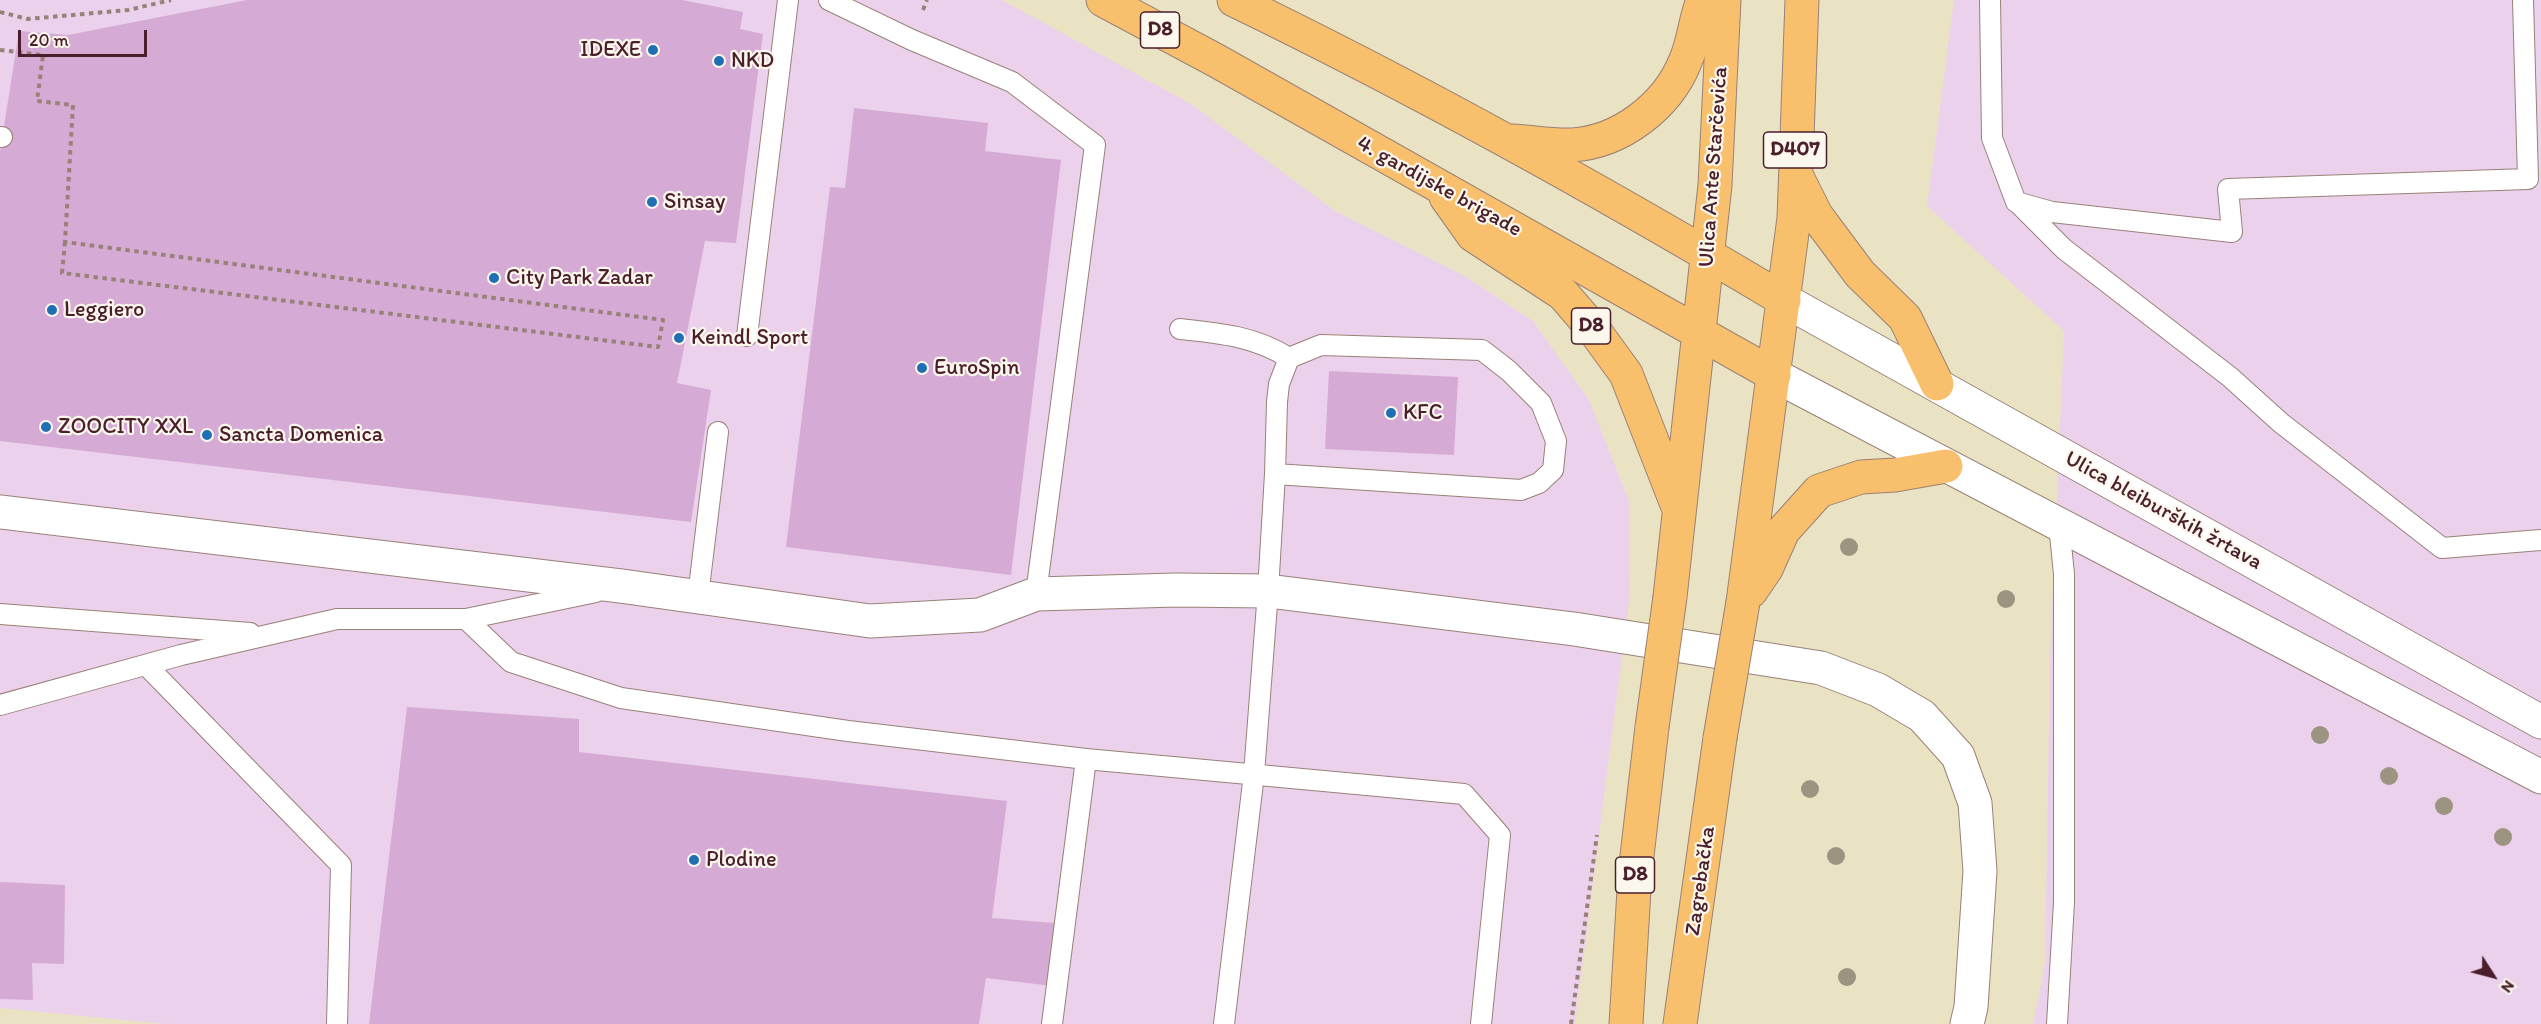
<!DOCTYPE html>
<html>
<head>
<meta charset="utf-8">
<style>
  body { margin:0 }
  #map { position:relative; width:2541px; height:1024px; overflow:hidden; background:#eae3c3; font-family:Itim,sans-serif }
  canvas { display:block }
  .north { position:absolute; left:2463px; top:946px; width:60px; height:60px; -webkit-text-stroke:4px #fbf7ec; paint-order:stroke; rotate:126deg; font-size:16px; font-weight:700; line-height:24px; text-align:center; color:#4a1f2b }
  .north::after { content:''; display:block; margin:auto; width:21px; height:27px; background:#4a1f2b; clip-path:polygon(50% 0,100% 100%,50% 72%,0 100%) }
  .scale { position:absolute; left:18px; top:30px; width:129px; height:27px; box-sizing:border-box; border:3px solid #4a1f2b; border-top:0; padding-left:8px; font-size:18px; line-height:21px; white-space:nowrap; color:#4a1f2b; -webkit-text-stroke:4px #fbf7ec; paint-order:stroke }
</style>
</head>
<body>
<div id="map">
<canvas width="2541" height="1024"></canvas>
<div class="north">N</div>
<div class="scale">20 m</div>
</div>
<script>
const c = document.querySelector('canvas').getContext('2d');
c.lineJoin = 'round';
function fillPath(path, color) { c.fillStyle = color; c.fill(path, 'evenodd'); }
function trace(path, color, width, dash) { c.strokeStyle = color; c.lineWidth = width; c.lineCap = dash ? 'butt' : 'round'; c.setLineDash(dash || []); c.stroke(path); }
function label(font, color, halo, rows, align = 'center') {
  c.font = font + ' Itim,sans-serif'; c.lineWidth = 4.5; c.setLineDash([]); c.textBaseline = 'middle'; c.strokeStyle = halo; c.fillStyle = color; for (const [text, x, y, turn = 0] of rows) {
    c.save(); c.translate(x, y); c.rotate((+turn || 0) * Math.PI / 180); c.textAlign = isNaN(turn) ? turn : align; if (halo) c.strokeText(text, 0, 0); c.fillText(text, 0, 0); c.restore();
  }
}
const built = new Path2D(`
  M0,0H1002L1191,104L1335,211L1465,276L1533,321L1589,400L1629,501L1630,594L1575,1024H165L0,1008Z
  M1954,0H2541V1024H2033L2045,963L2050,656L2064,331L1927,206Z`);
const building = new Path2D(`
  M247,0H682L743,12L740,29L763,34L736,243L705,241L677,383L711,390L691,522L0,441V152L19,31L68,35Z
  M854,108L988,123L985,151L1061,160L1011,575L786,547L830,187L845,188Z
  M1329,371L1458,377L1454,455L1325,449Z
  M407,707L579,719V752L1007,801L992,918L1067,924L1061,987L986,978L979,1024H369Z
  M0,882L65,885L64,964L32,963L33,1000L0,999Z`);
const path = new Path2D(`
  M923,10L927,0
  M0,12L28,19L128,10L171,0
  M0,50L43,55L37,101L73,105L65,242L663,320L658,347L62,273L65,242
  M1571,1024L1597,835`);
const service = new Path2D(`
  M829,0L912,40L1012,82L1095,145L1036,594
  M1990,0L1992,138L2016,202L2052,212L2232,232L2228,189L2528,179L2523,0
  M0,137H2
  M2019,204L2064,249L2230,377L2281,423L2442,548L2541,540
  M1180,329C1219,333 1254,336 1289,358
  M747,336L788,0
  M698,596L718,432
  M0,614L250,633
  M466,619L596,592
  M146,665L341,865L337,1024
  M0,705L181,655L337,619H466L511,662L621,698L848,731L1086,759L1464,794L1500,835L1481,1024
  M1052,1024L1086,759
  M1224,1024L1254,774L1268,591L1275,474L1277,402L1279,384L1289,358L1321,345L1482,350L1509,371L1541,403L1556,441L1553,470L1539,483L1521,490L1275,474
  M2057,1024L2064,902V574L2059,525`);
const minor = new Path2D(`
  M0,512L621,586L870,621L980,615L1036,594L1176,590L1268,591L1574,629L1821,668L1878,690L1922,716L1958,756L1975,803L1980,871L1971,1007L1967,1024`);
const tertiary = new Path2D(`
  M1784,300L2541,722
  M1774,375L2541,777`);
const primary = new Path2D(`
  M1103,0L1217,61L1774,375
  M1234,0C1422,91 1605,193 1784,300
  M1513,141C1532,142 1553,146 1572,145C1621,142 1667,106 1685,62C1694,42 1695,20 1703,0
  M1797,177L1816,215L1860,274L1905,318L1937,384
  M1446,197L1473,235L1563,294L1594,330L1626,374L1678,507
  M1751,591L1766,569L1783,531L1819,491L1861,477L1895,475L1946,466
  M1670,597L1715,185L1724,0
  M1743,602L1794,218L1802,0
  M1626,1024L1635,873L1652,727
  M1680,1024L1720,738`);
const primaryBridge = new Path2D(`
  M1652,727L1670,597
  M1720,738L1743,602`);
const trees = [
  [1849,547],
  [2006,599],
  [2320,735],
  [2389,776],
  [1810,789],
  [2444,806],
  [2503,837],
  [1836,856],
  [1847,977]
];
const markers = [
  [653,50,6,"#1f6fb2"],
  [719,61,6,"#1f6fb2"],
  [652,202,6,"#1f6fb2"],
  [494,278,6,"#1f6fb2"],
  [52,310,6,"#1f6fb2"],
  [679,338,6,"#1f6fb2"],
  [922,368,6,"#1f6fb2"],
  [1391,413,6,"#1f6fb2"],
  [46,427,6,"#1f6fb2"],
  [207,435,6,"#1f6fb2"],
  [694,860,6,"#1f6fb2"]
];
const shields = [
  [1160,30,39],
  [1795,150,63],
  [1591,326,39],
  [1635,875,39]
];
const shieldNames = [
  ["D8",1160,30],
  ["D407",1795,150],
  ["D8",1591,326],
  ["D8",1635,875]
];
const poiNames = [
  ["IDEXE",641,50,"right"],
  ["NKD",731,61],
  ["Sinsay",664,202],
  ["City Park Zadar",506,278],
  ["Leggiero",64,310],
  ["Keindl Sport",691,338],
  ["EuroSpin",934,368],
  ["KFC",1403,413],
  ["ZOOCITY XXL",58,427],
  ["Sancta Domenica",219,435],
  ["Plodine",706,860]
];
const streetNames = [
  ["Ulica Ante Starčevića",1714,167,-86],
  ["4. gardijske brigade",1439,187,29],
  ["Ulica bleiburških žrtava",2163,511,29],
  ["Zagrebačka",1701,881,-82]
];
fillPath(built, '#ebd1eb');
fillPath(building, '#d5aad5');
trace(service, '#9a8177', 22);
trace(minor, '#9a8177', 35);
trace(tertiary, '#9a8177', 35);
trace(primary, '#9a8177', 35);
trace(path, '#9a8177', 4, [4.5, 4.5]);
trace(service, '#fff', 20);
trace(minor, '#fff', 33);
trace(tertiary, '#fff', 33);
trace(primary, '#f8bf6c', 33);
trace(primaryBridge, '#9a8177', 35, []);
trace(primaryBridge, '#f8bf6c', 33);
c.fillStyle = '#9b9480';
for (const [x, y] of trees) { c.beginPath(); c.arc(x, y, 9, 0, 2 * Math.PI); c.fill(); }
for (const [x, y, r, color] of markers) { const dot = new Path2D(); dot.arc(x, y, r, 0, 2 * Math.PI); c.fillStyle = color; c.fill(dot); trace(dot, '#fbf7ec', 2); }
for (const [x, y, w] of shields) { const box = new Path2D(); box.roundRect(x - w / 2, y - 18, w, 36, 4.5); c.fillStyle = '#fbf7ec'; c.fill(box); trace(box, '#4a1f2b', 1.5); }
label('bold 21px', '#4a1f2b', null, shieldNames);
label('22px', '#4a1f2b', '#fbf7ec', poiNames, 'left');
label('22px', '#4a1f2b', '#fbf7ec', streetNames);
</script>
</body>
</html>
